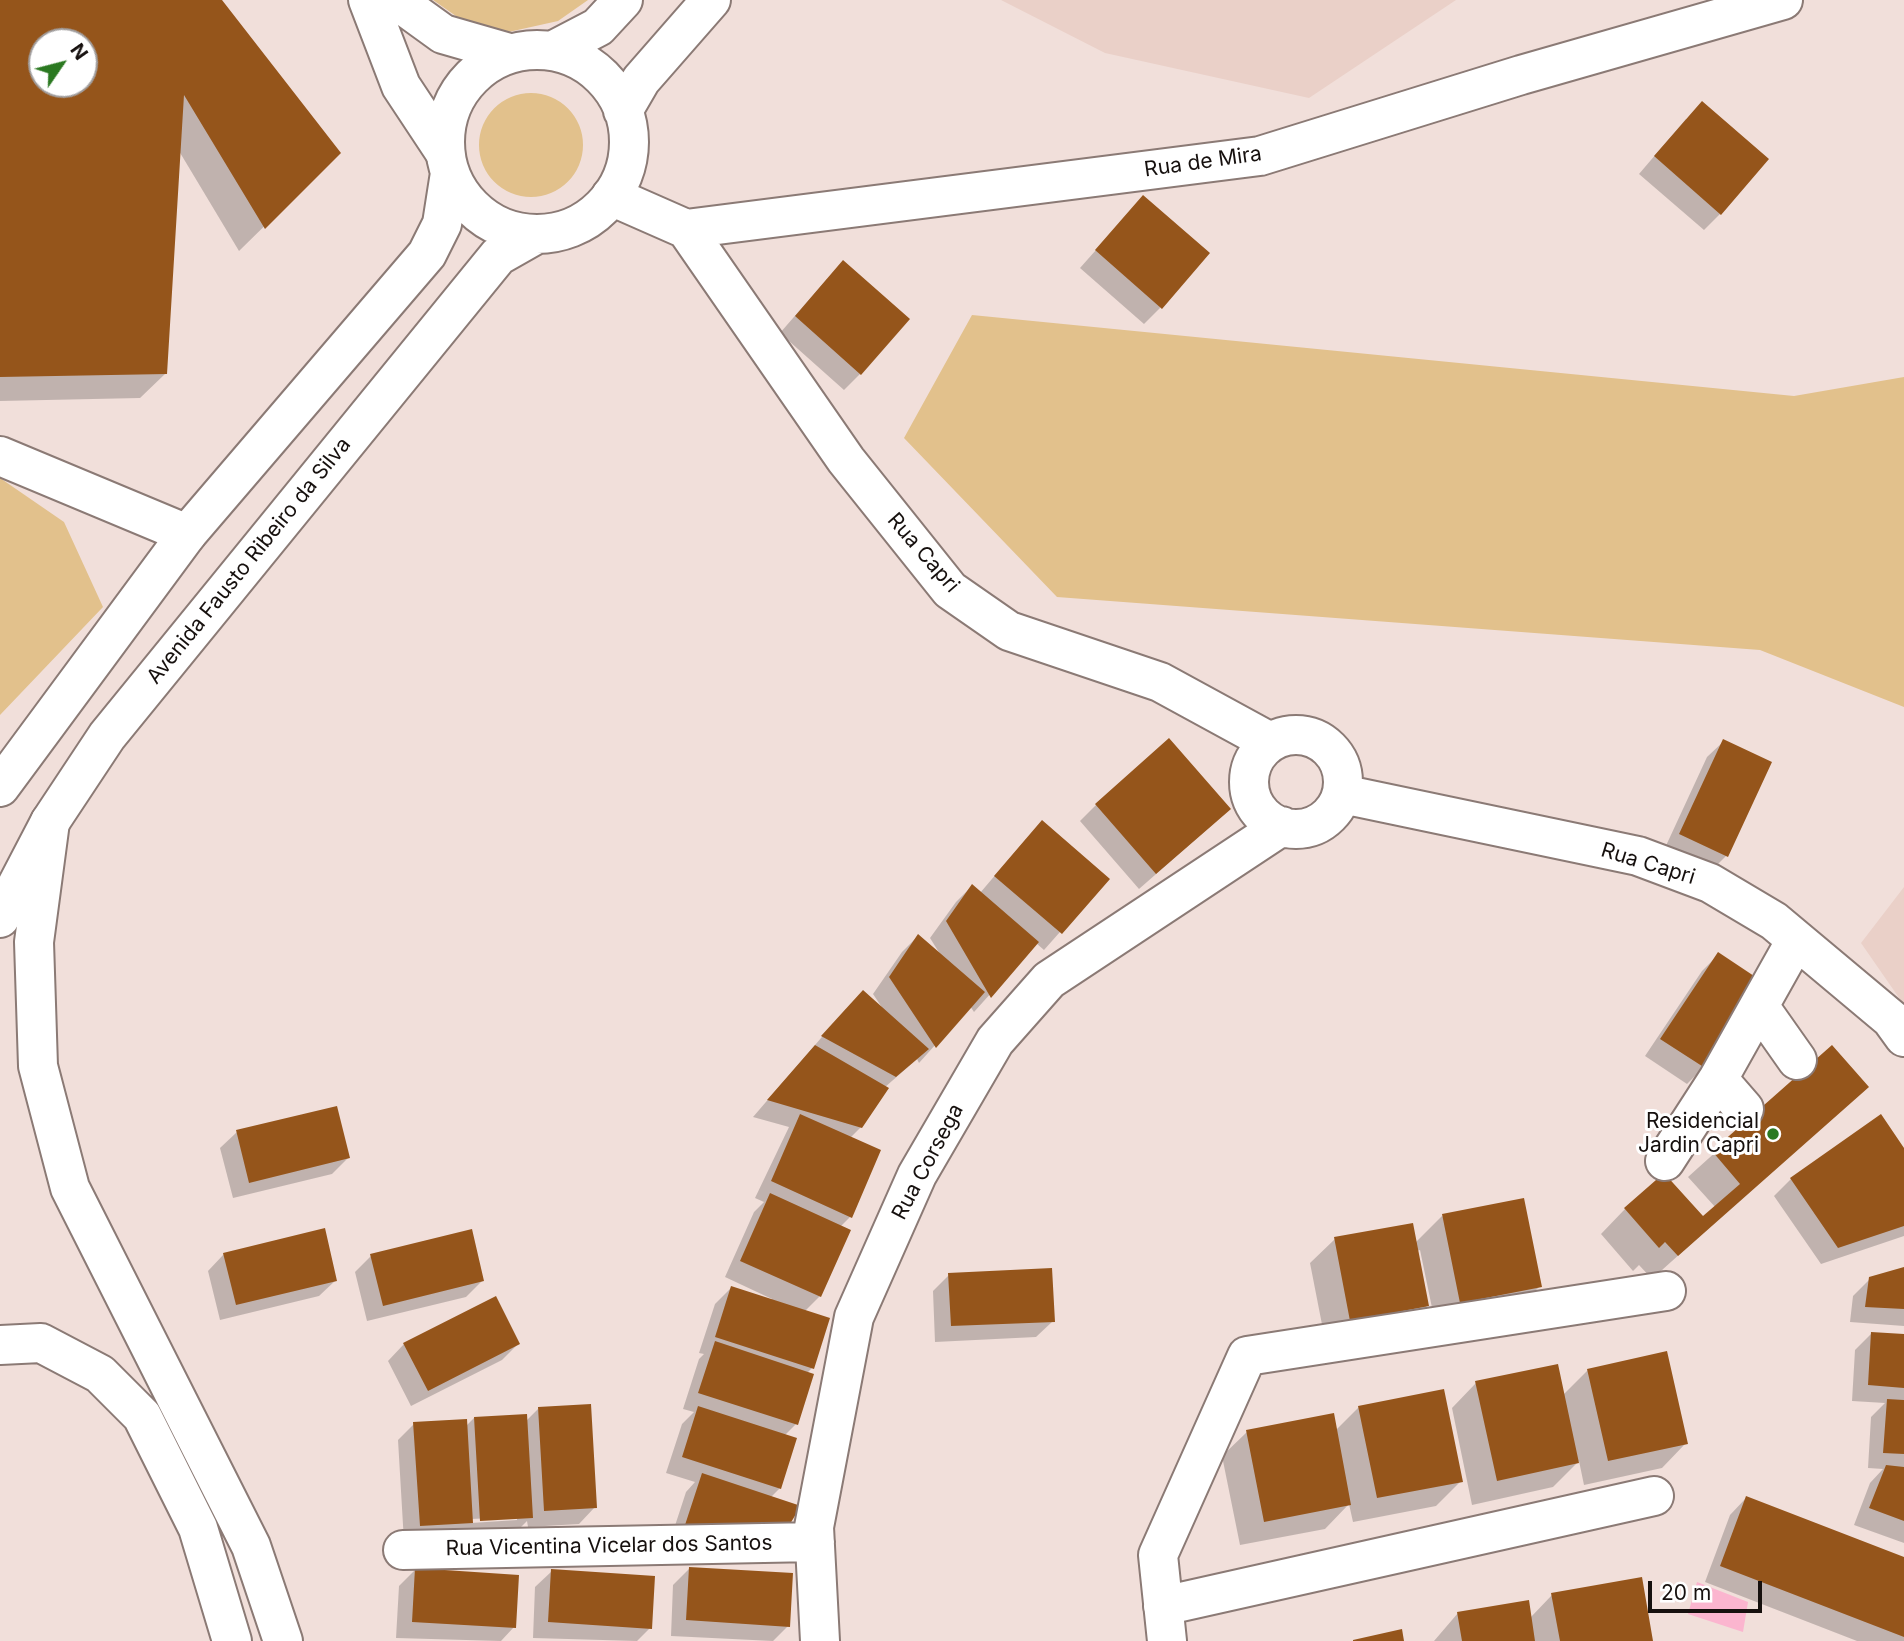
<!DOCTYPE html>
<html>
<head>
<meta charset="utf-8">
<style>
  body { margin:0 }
  #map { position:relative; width:1904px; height:1641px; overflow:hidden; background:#f1dfda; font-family:Inter,sans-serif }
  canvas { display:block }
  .north { position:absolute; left:28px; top:28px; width:70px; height:70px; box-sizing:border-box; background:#fff; border:2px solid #a29f9f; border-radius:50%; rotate:55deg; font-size:19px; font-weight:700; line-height:28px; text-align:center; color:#16100e }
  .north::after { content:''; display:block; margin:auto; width:24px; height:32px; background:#2b7921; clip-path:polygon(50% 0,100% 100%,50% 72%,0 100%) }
  .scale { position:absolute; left:1648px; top:1581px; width:114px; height:32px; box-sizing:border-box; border:4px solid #16100e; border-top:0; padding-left:9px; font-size:21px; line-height:24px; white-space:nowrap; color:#16100e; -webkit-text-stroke:5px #fff; paint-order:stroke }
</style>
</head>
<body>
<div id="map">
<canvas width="1904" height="1641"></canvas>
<div class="north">N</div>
<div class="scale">20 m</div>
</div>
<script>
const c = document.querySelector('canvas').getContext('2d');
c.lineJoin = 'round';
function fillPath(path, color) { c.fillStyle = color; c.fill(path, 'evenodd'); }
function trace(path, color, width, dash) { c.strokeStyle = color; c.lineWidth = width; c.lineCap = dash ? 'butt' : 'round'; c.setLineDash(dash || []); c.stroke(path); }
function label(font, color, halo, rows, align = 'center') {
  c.font = font + ' Inter,sans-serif'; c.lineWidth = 6; c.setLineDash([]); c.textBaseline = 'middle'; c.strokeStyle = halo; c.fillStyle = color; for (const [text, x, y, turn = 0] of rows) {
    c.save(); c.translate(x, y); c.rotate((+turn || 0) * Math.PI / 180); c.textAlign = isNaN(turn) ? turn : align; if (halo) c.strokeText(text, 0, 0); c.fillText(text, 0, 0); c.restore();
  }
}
const built = new Path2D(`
  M1001,0H1456L1309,98L1105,53Z
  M1904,887V1005L1861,943Z`);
const green = new Path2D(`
  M433,0H588L558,21L486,37Z
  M479 145a52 52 0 1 1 104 0a52 52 0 1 1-104 0Z
  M972,315L1794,396L1904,377V707L1760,650L1057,597L904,438Z
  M0,478L64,522L103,607L0,715Z`);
const water = new Path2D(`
  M1697,1582L1748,1602L1743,1632L1688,1614Z`);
const shadow = new Path2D(`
  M0,0H220L339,153L239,251L179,151L165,374L140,398L0,401ZM42,42H84V84H42Z
  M1686,119L1720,214L1704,230L1639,174Z
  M1143,197L1160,308L1144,324L1080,268Z
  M827,279L860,374L844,390L780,333Z
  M1724,741L1726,856L1710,872L1664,850L1707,757Z
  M1096,805L1212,825L1139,889L1080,821Z
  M1026,839L1107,879L1044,950L1036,943L974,1012L970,1006L919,1063L917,1059L884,1088L861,1127L850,1138V1217L840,1227L820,1296L804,1312L812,1368L807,1373L796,1424L784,1436L780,1488L770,1498L670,1541L686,1492L695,1482L666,1473L682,1424L694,1412L683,1409L699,1359L704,1354L699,1353L715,1304L731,1288L772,1301V1299L725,1277L754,1212L764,1202L755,1198L789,1127L753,1117L846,1009H883L873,994L902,952L918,936L940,954L930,938L956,902L972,886L980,893Z
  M1719,954L1704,1067L1687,1084L1645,1056L1702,971Z
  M1831,1048L1866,1087L1652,1279L1639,1265L1633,1271L1601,1234L1625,1209L1703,1219L1716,1208L1688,1177Z
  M1880,1117L1904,1151V1236L1821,1264L1774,1196L1791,1179Z
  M237,1132L348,1158L332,1174L233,1198L220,1148Z
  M1442,1216L1540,1286L1515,1311L1436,1327L1420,1250L1416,1251L1427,1306L1402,1330L1326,1345L1310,1263L1335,1239L1415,1243Z
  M224,1254L336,1280L319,1296L220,1320L208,1271Z
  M371,1256L482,1281L466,1297L367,1321L355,1272Z
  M1904,1268V1326L1850,1322L1853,1296L1870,1279Z
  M949,1275L1053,1321L1036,1337L935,1342L933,1291Z
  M1872,1333L1904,1336V1543L1854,1525L1870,1483L1883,1469L1868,1468L1871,1417L1885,1403L1852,1401L1855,1350Z
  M404,1344H518L502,1360L411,1406L388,1361Z
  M1588,1370L1686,1443L1662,1468L1584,1485L1579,1461L1553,1487L1472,1505L1452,1408L1476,1383L1563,1395Z
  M1359,1407L1461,1481L1436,1506L1353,1522L1349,1504L1325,1529L1240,1545L1222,1456L1247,1432L1335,1431Z
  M538,1409L595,1507L579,1524L528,1527L527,1521L515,1533L404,1542L398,1440L414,1424L465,1427L474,1418L526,1421ZM517,1517V1520L471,1523V1519Z
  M1746,1498L1904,1559V1641H1857L1705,1582L1730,1515Z
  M689,1569L788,1626L773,1641L671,1636L673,1585Z
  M415,1570L514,1627L501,1641L396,1638L399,1586Z
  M552,1571L650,1628L637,1641L533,1638L535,1587Z
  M1552,1595L1651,1641H1434L1458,1613L1530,1618Z`);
const building = new Path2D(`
  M0,0H222L341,153L265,229L184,95L167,374L0,377ZM42,42H84V84H42Z
  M1702,101L1769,159L1721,215L1654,156Z
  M1143,195L1210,253L1162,309L1095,250Z
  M843,260L910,319L861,375L795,316Z
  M1169,738L1231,809L1156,874L1095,804Z
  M1723,739L1772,762L1728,857L1679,834Z
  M1042,820L1110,879L1062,934L994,876Z
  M972,884L1039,942L991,998L946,921Z
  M918,934L985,992L936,1048L889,977Z
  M1718,952L1763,982L1705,1068L1660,1039Z
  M863,990L929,1049L896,1077L821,1036Z
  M815,1045L889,1088L862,1128L767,1100Z
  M1832,1045L1869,1087L1678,1256L1665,1242L1659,1248L1624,1208L1664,1173L1703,1216L1740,1184L1712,1151Z
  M337,1106L350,1158L249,1183L236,1130Z
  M800,1114L881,1150L852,1218L771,1181Z
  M1881,1114L1904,1148V1226L1838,1248L1790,1178Z
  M770,1193L851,1230L821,1297L740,1261Z
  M1524,1198L1542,1287L1460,1303L1442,1214Z
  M1413,1223L1429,1306L1350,1321L1334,1237Z
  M325,1228L337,1281L236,1305L223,1253Z
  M472,1229L484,1281L383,1306L370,1254Z
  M1904,1267V1309L1865,1307L1869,1277Z
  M1052,1268L1055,1322L951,1326L948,1273Z
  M731,1286L830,1318L814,1369L715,1337Z
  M496,1296L520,1344L428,1391L403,1343Z
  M1871,1332L1904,1334V1388L1868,1385Z
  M715,1341L814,1374L798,1425L698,1393Z
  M1667,1351L1688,1444L1608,1461L1587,1369Z
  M1558,1364L1579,1463L1497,1481L1475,1381Z
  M1444,1389L1463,1482L1377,1498L1358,1406Z
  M1887,1399L1904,1400V1454L1883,1453Z
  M591,1404L597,1508L544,1511L538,1407Z
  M698,1406L797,1438L781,1489L682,1457Z
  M1334,1413L1351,1505L1264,1522L1246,1430Z
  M527,1414L533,1518L480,1521L474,1417Z
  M467,1419L473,1523L420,1526L413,1422Z
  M1886,1465L1904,1467V1521L1869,1508Z
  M702,1473L801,1506L785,1532L685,1525Z
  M1746,1496L1904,1557V1637L1720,1566Z
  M689,1567L793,1573L790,1627L686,1620Z
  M415,1568L519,1575L516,1628L412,1622Z
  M551,1569L655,1576L652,1629L548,1622Z
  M1642,1577L1653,1641H1560L1551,1593Z
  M1529,1600L1535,1641H1462L1457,1612Z
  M1402,1629L1404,1641H1353V1640Z`);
const minor = new Path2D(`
  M368,0L401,86L444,151
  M396,0L443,34L509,53
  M611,196L686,229L1260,156L1521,75L1783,0
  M686,229L846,460L950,590L1009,631L1160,682L1270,742
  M0,456L187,534
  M1249 782a47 47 0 1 1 94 0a47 47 0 1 1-94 0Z
  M1342,794L1638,856L1710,883L1774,921L1891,1019L1904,1037
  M1759,1006L1797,1060
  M1718,1079L1744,1109
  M1665,1161L1718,1079L1796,940
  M403,1550L815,1542
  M1163,1606L1654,1496
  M820,1641L814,1527L854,1317L917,1175L995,1041L1049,980L1282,826
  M1167,1641L1158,1555L1247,1356L1666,1291`);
const major = new Path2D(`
  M445 142a92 92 0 1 1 184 0a92 92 0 1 1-184 0Z
  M552,51L598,27L623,0
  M623,111L641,80L711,0
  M0,787L187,534L427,254L442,224L450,173
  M0,918L50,822L107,736L498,256L535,235`);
const highway = new Path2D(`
  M0,783L5,779
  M50,822L34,942L38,1066L70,1188L251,1546L283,1641
  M0,1345L41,1343L100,1374L142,1416L198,1528L232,1641`);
const markers = [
  [1773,1134,7,"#2b7921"]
];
const streetNames = [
  ["Rua de Mira",1203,162,-8],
  ["Rua Capri",923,553,49],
  ["Avenida Fausto Ribeiro da Silva",249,561,-51],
  ["Rua Capri",1648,864,17],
  ["Rua Corsega",928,1162,-62],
  ["Rua Vicentina Vicelar dos Santos",609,1546,-1]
];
const poiNames = [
  ["Residencial",1759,1122],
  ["Jardin Capri",1759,1146]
];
fillPath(built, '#ead0c8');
fillPath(green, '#e2c18c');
fillPath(water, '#fbb5cf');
fillPath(shadow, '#0003');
fillPath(building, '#95551b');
trace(minor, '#8b7a75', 42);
trace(major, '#8b7a75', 42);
trace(highway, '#8b7a75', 42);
trace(minor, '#fff', 38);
trace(major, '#fff', 38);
trace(highway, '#fff', 38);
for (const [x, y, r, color] of markers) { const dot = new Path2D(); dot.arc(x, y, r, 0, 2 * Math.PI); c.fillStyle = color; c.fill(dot); trace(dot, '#fff', 2.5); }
label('21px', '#16100e', '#fff', streetNames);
label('21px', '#16100e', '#fff', poiNames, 'right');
</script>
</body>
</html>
